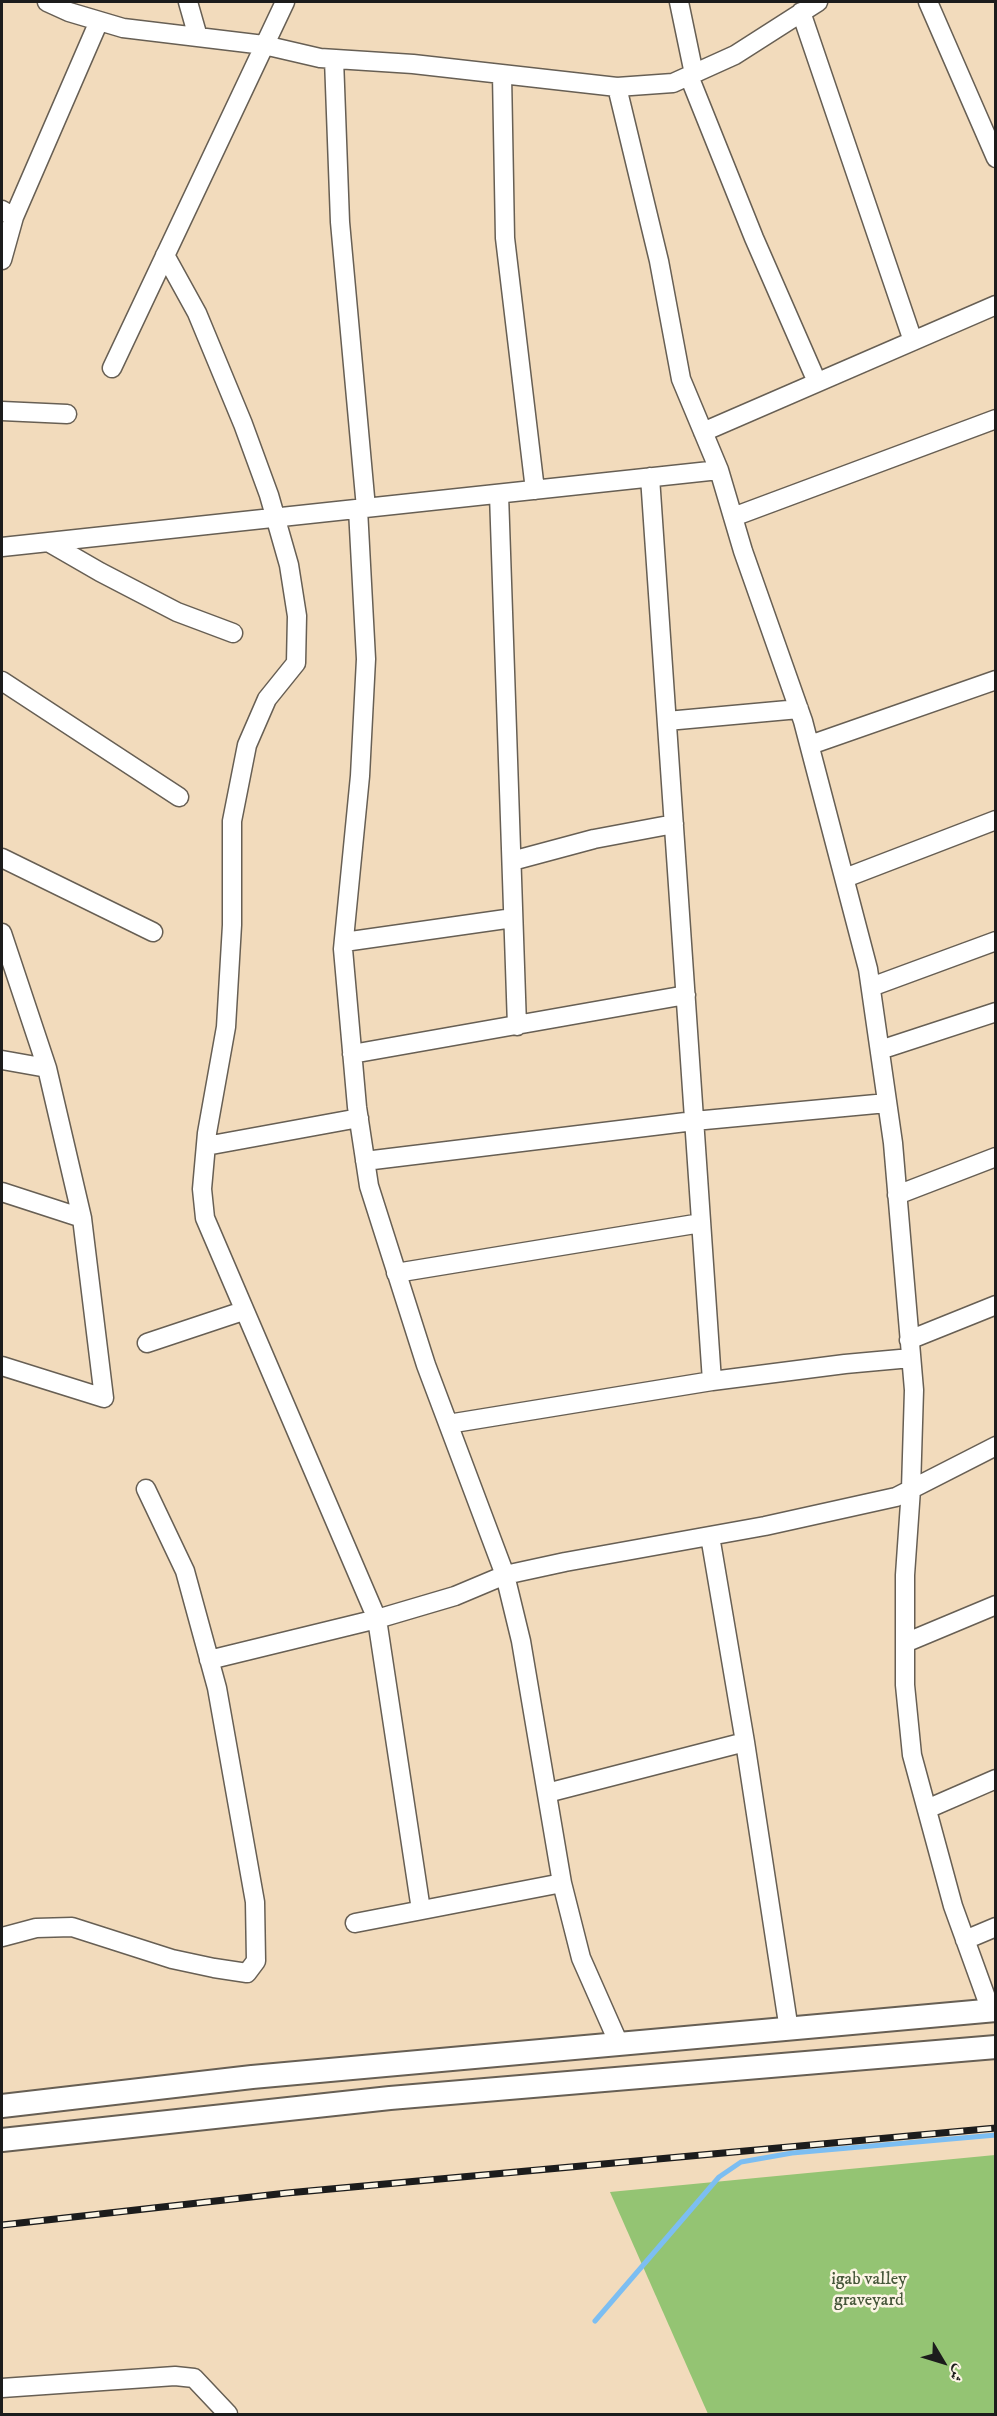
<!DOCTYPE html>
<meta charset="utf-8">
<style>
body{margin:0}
#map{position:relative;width:997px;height:2416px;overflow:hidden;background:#f2dbbc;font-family:"IM FELL DW Pica",Amiri,serif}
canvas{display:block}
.frame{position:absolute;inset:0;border:3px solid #1c1c1c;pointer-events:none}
.north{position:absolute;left:913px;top:2332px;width:60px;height:60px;-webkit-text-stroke:4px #fcf5e5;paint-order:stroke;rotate:128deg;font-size:16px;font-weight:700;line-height:24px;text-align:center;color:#1c1c1c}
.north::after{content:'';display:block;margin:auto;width:21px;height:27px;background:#1c1c1c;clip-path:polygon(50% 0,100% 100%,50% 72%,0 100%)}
</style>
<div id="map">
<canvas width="997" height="2416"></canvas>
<div class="frame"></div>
<div class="north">ش</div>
</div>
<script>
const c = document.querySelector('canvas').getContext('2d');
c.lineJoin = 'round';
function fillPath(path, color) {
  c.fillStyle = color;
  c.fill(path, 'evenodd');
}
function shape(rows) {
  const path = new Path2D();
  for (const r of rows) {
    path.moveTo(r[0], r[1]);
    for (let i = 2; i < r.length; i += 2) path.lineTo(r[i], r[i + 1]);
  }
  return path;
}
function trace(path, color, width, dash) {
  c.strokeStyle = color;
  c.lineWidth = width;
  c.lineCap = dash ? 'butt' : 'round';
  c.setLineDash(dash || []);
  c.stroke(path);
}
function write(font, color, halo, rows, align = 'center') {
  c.font = font + ' "IM FELL DW Pica",serif';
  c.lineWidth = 5;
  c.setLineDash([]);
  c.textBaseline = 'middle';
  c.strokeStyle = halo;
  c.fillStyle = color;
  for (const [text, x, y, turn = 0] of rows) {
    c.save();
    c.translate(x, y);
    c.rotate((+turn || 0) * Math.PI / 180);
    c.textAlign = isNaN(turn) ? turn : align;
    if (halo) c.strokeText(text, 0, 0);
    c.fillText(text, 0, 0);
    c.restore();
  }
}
fillPath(shape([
 [995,2155,995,2414,708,2414,610,2192]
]), '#94c473');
trace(shape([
 [595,2321,719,2177,741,2162,792,2153,996,2135]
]), '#7cbef2', 5);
const minor = shape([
 [47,2,69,12,123,28,264,45,320,58,413,64,617,87,673,83,735,55,818,2],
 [188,2,198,37],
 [679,2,694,74],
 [928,2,996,158],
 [801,12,913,341],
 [334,59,340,222,366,508],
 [502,74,505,238,535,490],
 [689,76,754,238,817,382],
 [617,87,659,261,681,379,719,470,743,551,803,721,868,969,893,1143,914,1390,911,1489,905,1575,905,1685,912,1755,953,1906,991,2011],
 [2,210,14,217,2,260],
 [14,217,99,21],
 [165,255,197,313,243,424,269,495,289,565,297,616,296,663,267,699,247,745,232,821,232,925,226,1027,207,1133,202,1189,205,1218,377,1619,421,1910],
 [112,368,285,2],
 [2,411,67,414],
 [703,432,996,305],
 [650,477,712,1381],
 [499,494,517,1026],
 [358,509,366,659,360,776,343,949,357,1107,369,1186,426,1365,505,1575,521,1641,562,1883,581,1958,619,2044],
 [733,517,996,419],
 [48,542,100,572,177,612,233,633],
 [2,547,719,470],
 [2,681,179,797],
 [667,721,799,709],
 [810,745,996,680],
 [2,858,153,932],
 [512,861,594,839,674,824],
 [845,878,996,820],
 [2,933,47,1068,82,1218,104,1398,2,1366],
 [344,942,513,918],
 [871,987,996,941],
 [880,1050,996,1012],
 [352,1054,686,995],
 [2,1060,47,1068],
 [206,1146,359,1118],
 [365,1161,694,1121,887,1103],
 [2,1192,82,1218],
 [897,1195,996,1157],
 [396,1273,701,1223],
 [909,1340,996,1305],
 [147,1343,243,1311],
 [448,1424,712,1381,845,1364,911,1358],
 [710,1536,745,1742,789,2030],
 [905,1643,996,1605],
 [209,1660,377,1619,455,1596,505,1575,565,1562,765,1526,896,1497,996,1446],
 [547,1793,745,1742],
 [927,1809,996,1779],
 [355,1923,562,1883],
 [2,1937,36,1928,72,1927,172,1959,214,1968,247,1973,256,1961,255,1902,217,1688,185,1571,146,1489],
 [965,1940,996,1927],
 [2,2388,175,2376,194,2378,228,2414]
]);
const major = shape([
 [2,2106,252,2077,996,2010],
 [2,2140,390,2098,996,2047]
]);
trace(minor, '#675f54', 21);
trace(major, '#675f54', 26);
trace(minor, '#fff', 18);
trace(major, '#fff', 22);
const rail = shape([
 [2,2225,287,2193,996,2128]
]);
trace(rail, '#1c1c1c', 7);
trace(rail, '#fcf5e5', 4.5, [14]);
write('18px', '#46573a', '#fcf5e5', [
 ["igab valley",869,2280],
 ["graveyard",869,2301]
]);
</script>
